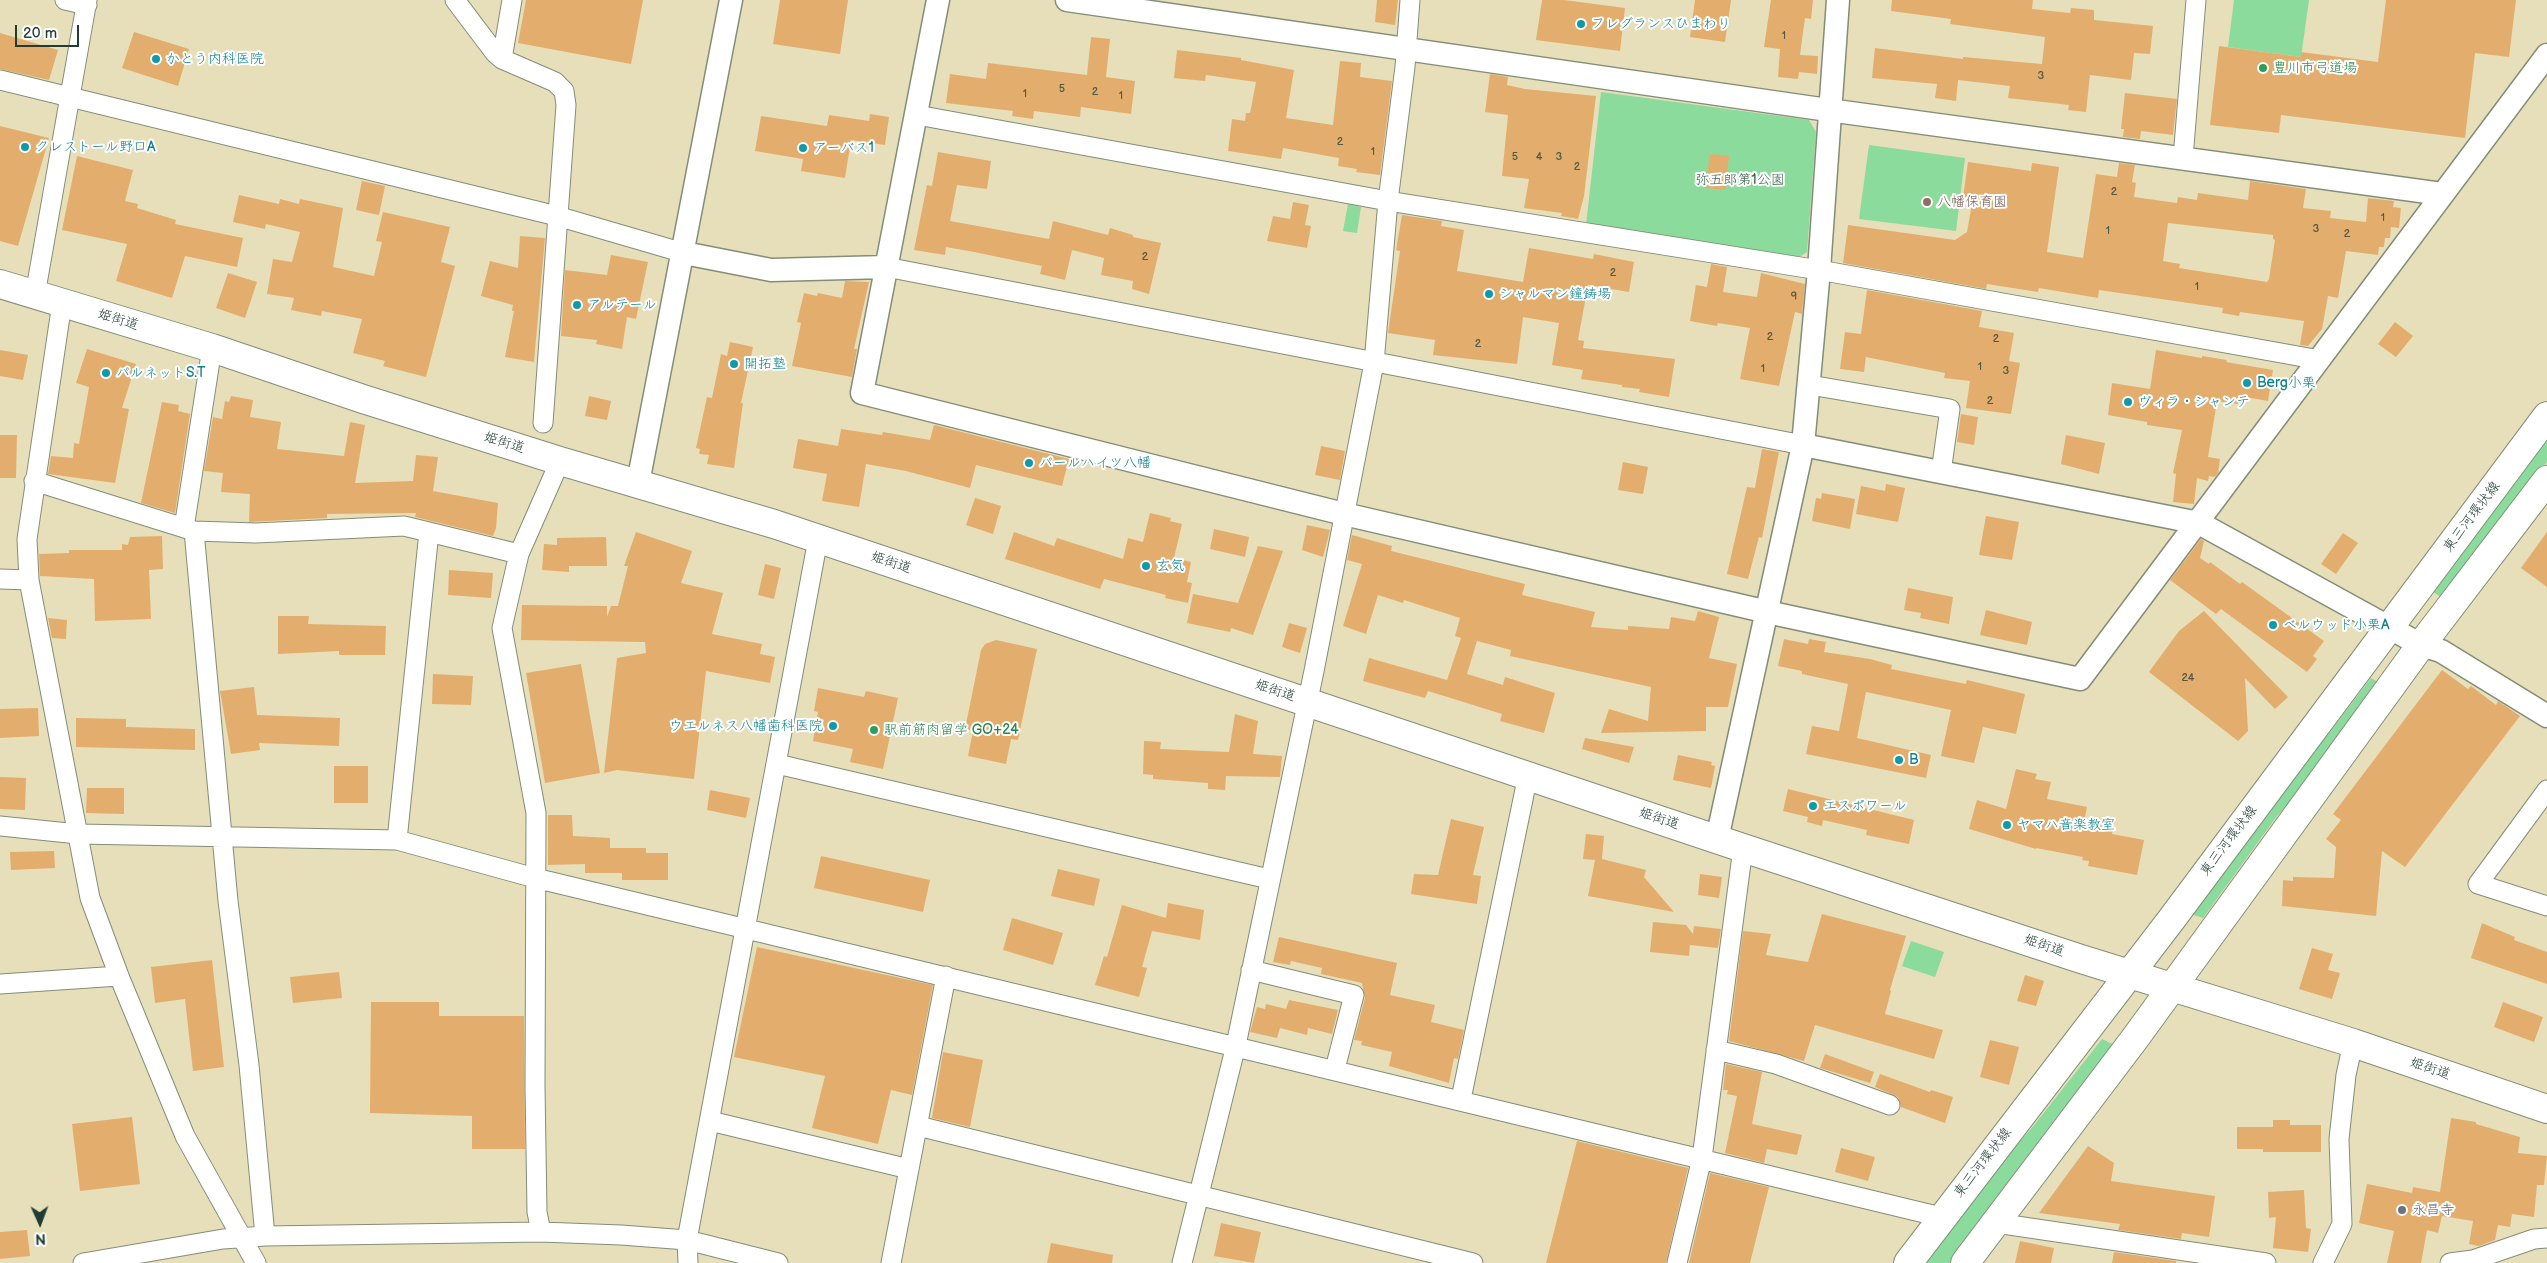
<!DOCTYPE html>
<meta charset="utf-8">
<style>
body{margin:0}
#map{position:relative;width:2547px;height:1263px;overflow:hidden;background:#e6dfba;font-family:"Balsamiq Sans",sans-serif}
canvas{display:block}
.north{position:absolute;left:15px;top:1198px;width:50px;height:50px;-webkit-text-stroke:4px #fff;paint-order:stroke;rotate:178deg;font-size:14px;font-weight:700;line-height:20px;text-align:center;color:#1f3d34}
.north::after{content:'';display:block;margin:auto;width:18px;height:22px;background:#1f3d34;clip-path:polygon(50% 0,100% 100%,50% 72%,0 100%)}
.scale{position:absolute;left:15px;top:25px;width:64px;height:22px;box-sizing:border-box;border:2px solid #1f3d34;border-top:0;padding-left:6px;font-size:15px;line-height:18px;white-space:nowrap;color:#1f3d34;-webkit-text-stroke:4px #fff;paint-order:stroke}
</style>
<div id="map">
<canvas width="2547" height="1263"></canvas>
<div class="north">N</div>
<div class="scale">20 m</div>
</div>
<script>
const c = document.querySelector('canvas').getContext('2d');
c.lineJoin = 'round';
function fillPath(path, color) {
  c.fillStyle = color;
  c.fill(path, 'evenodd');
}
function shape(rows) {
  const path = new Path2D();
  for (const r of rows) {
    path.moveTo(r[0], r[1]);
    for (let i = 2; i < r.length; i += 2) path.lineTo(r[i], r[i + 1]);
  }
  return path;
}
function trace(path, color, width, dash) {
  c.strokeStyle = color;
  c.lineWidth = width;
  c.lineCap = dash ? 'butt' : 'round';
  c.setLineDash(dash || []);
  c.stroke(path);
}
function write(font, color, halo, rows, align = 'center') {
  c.font = font + ' "Balsamiq Sans","Klee One",sans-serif';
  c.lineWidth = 4;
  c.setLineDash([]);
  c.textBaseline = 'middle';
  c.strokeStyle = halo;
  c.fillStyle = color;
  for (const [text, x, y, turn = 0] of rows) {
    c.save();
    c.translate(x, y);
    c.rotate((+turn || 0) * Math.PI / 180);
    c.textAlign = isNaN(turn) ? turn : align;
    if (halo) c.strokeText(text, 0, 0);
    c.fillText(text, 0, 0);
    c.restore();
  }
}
fillPath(shape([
 [2234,0,2309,0,2301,57,2228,47],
 [1601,92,1809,120,1816,132,1807,252,1796,259,1586,225],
 [1869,145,1965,158,1956,231,1859,219],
 [1348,204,1361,207,1357,233,1343,231],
 [2547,427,2547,462,2442,598,2429,589],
 [2371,678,2383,685,2346,741,2277,816,2203,918,2187,913,2274,795,2330,732],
 [1911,941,1944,952,1935,977,1902,966],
 [2102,1039,2117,1046,1953,1263,1920,1263,1948,1225,2035,1124]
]), '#8adb9c');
fillPath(shape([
 [526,0,643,0,631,64,518,43],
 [780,0,848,0,840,54,773,44],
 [1377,0,1398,0,1395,25,1375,22],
 [1542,0,1564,0,1625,8,1620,51,1536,40],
 [1695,0,1731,0,1725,42,1690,37],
 [1771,0,1813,0,1811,19,1805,18,1800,55,1818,56,1817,74,1799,72,1798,79,1778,77,1780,49,1764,47],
 [1892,0,2033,0,2032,9,2070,13,2071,8,2094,10,2094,20,2153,26,2150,54,2134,53,2131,80,2090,75,2086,112,2068,110,2069,105,2008,98,2010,86,1958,80,1956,101,1935,98,1937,84,1872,78,1875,48,1963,59,1963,57,2042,64,2045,37,1950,24,1951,19,1891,11],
 [2386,0,2516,0,2509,57,2475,53,2465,138,2281,115,2279,133,2210,125,2219,46,2301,57,2301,52,2378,62],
 [134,32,189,49,178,86,122,68],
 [0,33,58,50,49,80,0,69],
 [1091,37,1110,39,1106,77,1135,81,1131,114,1081,107,1080,117,1034,111,1033,119,1012,116,1013,111,946,103,950,74,986,79,988,63,1087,75],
 [1177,50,1241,58,1241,60,1294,70,1286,118,1333,125,1340,61,1361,63,1360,77,1392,81,1380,175,1356,172,1357,169,1338,166,1339,158,1283,148,1281,159,1228,151,1232,119,1245,121,1246,113,1250,113,1256,82,1206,75,1205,81,1174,78],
 [1490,74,1508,77,1507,85,1525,89,1596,96,1584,196,1578,219,1561,216,1562,213,1524,208,1529,179,1502,176,1508,115,1485,112],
 [2125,93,2177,99,2173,135,2141,131,2140,139,2123,137,2124,129,2121,129],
 [870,114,889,117,885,145,851,140,845,178,801,171,803,159,755,151,761,116,827,126,829,115,869,121],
 [0,126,49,138,18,246,0,241],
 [938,152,991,161,987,189,957,185,950,221,1049,239,1053,221,1108,235,1110,228,1133,235,1133,237,1161,243,1149,294,1132,289,1133,281,1101,275,1104,258,1072,250,1065,280,1040,274,1042,266,974,252,946,247,945,255,914,250,927,185,932,186],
 [1710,154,1729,156,1725,190,1705,188],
 [77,156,133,170,125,201,138,204,137,208,176,220,175,224,243,238,237,267,185,256,172,298,116,281,127,244,62,230],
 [1968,162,2031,171,2032,163,2059,167,2047,252,2083,258,2096,174,2117,177,2119,163,2135,165,2132,182,2136,183,2134,197,2177,203,2178,197,2197,200,2198,193,2248,200,2250,181,2306,189,2303,208,2331,211,2330,218,2366,222,2368,198,2394,201,2393,207,2401,208,2399,228,2391,227,2390,238,2385,238,2384,247,2379,247,2378,255,2346,251,2338,298,2328,296,2322,329,2308,346,2300,345,2304,321,2240,312,2239,316,2222,313,2223,308,2099,290,2098,298,2039,288,2038,292,1987,284,1986,289,1843,263,1848,225,1955,240,1967,232,1973,198,1963,197],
 [2168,223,2273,235,2273,239,2275,240,2269,279,2267,282,2179,268,2180,264,2163,261],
 [362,181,385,186,379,215,356,210],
 [239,195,279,204,280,199,299,204,300,199,343,208,333,267,374,276,382,242,376,241,383,212,450,227,441,262,455,266,426,377,383,366,385,361,353,353,362,319,322,311,321,316,291,310,294,298,267,294,273,259,292,262,300,232,266,224,265,229,233,222],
 [1293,202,1309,205,1305,225,1311,226,1307,248,1267,241,1273,216,1290,219],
 [1402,215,1442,221,1441,226,1464,230,1457,271,1523,282,1529,248,1593,259,1594,254,1634,262,1629,292,1588,285,1578,340,1584,341,1583,348,1675,359,1669,397,1639,392,1640,389,1622,387,1622,385,1581,379,1583,370,1552,365,1559,323,1523,317,1517,364,1433,355,1435,340,1388,333,1400,251,1396,250],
 [520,236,545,238,534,362,505,357,514,311,512,311,513,305,481,296,490,261,518,268],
 [611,255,648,262,636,319,627,317,622,349,596,344,597,340,561,336,565,270,607,275],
 [1711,264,1727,267,1723,292,1757,297,1761,273,1805,284,1802,314,1795,312,1779,386,1740,379,1750,328,1718,323,1717,326,1690,321,1696,285,1707,287],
 [228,273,257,282,245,318,216,308],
 [845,281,869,282,854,349,857,349,852,377,792,366,801,323,797,322,804,293,817,296,818,293,842,298],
 [1867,290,1982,311,1979,327,2014,333,2009,361,2020,363,2011,414,1966,408,1970,381,1944,378,1945,373,1866,357,1864,372,1840,369,1845,332,1861,334],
 [2395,322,2413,336,2396,357,2378,344],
 [730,342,753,347,741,403,743,403,734,468,707,464,709,455,699,454,700,449,696,448,707,397,712,398,721,354,727,356],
 [87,349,136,364,122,408,129,409,115,483,48,474,51,456,73,458,74,443,79,444,89,387,76,383],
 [0,350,28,355,23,380,0,376],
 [2156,350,2202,358,2202,356,2227,360,2226,362,2273,370,2268,401,2240,396,2238,404,2217,401,2208,457,2220,459,2218,473,2215,477,2209,476,2208,481,2197,478,2194,504,2173,502,2176,474,2173,473,2182,430,2147,425,2147,422,2108,415,2112,383,2150,389],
 [231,396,253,400,250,417,281,422,277,449,344,456,350,422,365,425,355,483,413,481,416,455,438,457,433,491,498,503,496,528,493,536,415,517,416,513,327,514,327,518,249,522,250,494,221,492,223,473,204,471,213,417,222,419,225,401,229,402],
 [589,396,611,401,607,420,585,416],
 [162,402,179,405,178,411,190,414,175,513,141,503],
 [1961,414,1978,417,1974,445,1957,442],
 [934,425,1069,459,1062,486,976,465,970,488,906,471,866,464,859,507,822,501,827,474,793,468,798,439,838,446,841,429,882,435,883,432,930,440],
 [0,435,17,435,16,478,0,478],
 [2066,435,2105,443,2099,474,2061,464],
 [1321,446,1345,451,1340,480,1315,475],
 [1762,449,1779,452,1762,538,1759,537,1748,579,1727,574,1747,487,1755,488],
 [1623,462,1648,467,1643,494,1618,490],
 [1886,484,1905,488,1898,522,1856,514,1861,486,1885,491],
 [1822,493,1855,499,1850,529,1812,521,1816,498,1821,499],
 [975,498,1001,506,993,534,966,525],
 [1150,513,1171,518,1170,521,1182,524,1174,558,1191,562,1187,582,1192,583,1188,603,1165,598,1166,595,1104,579,1100,589,1005,559,1014,532,1054,546,1057,538,1123,559,1128,538,1143,542],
 [1986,516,2019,522,2012,560,1979,555],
 [1307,525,1330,530,1323,557,1302,550],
 [1214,529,1249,537,1245,557,1210,549],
 [636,532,692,551,681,583,723,593,712,634,762,644,760,654,775,657,770,683,706,671,694,779,617,770,604,773,617,658,646,653,645,642,521,640,522,605,607,606,607,617,611,606,618,606,628,566,624,566],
 [2547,532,2547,587,2521,568],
 [2343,533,2358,543,2336,574,2321,564],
 [1352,535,1392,546,1391,551,1525,584,1522,595,1595,612,1591,627,1628,630,1628,626,1669,629,1671,617,1695,621,1698,611,1719,617,1709,658,1737,664,1728,707,1706,707,1706,731,1601,733,1609,709,1648,721,1651,687,1510,656,1511,650,1477,641,1467,674,1503,685,1505,677,1555,693,1544,733,1500,721,1502,714,1428,691,1425,698,1363,681,1369,658,1447,680,1461,638,1455,636,1460,618,1404,600,1403,603,1378,595,1366,634,1343,626,1362,564,1347,560],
 [162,536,163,569,149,570,151,619,95,621,94,579,40,576,39,554,69,553,69,550,122,550,122,544,128,545,130,537],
 [606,537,607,566,569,566,569,572,542,570,544,544,557,545,557,538],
 [2201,539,2204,541,2200,558,2209,564,2210,562,2240,584,2242,582,2324,641,2313,656,2317,659,2307,672,2221,609,2216,614,2170,580],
 [1258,546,1283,551,1253,635,1231,628,1230,632,1187,623,1193,594,1238,603],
 [765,564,781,568,774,599,758,595],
 [449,570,493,573,491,598,448,595],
 [1908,588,1953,597,1949,624,1920,618,1921,613,1904,610],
 [1986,610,2032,622,2027,645,1980,635],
 [2204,611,2288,697,2275,709,2245,678,2248,731,2238,741,2149,672,2179,631],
 [278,616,309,616,308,624,386,626,385,655,339,655,339,651,278,654],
 [48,618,67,620,66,639,52,638],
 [1289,623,1307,628,1300,653,1282,647],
 [1784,639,1808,644,1809,639,1826,642,1824,652,1870,659,1892,665,1891,669,1966,684,1967,680,2025,694,2016,734,1983,727,1974,763,1941,756,1951,710,1866,692,1857,738,1931,755,1926,778,1806,754,1812,726,1839,731,1848,684,1802,674,1802,671,1778,666],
 [996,640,1037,649,1018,740,1011,739,1006,764,968,756,973,731,965,729,981,650,985,644],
 [581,664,600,773,545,783,526,673],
 [2442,670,2468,689,2471,686,2496,705,2498,701,2520,716,2405,867,2382,851,2376,916,2282,906,2283,880,2293,881,2293,877,2334,878,2336,847,2326,839,2341,820,2333,814],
 [433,674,473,676,471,705,432,704],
 [254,687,257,715,340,718,339,746,259,743,260,750,231,754,220,691],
 [818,688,864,697,866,691,898,698,883,769,850,762,853,749,813,741,818,712,814,711],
 [38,708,39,736,0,738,0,709],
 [1235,714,1258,721,1253,754,1282,756,1280,777,1226,776,1225,790,1208,789,1208,783,1153,779,1153,775,1143,774,1144,741,1161,742,1160,749,1229,752],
 [76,718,126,719,126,727,195,729,195,750,76,747],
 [1585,738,1634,747,1629,763,1582,749],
 [1678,755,1712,762,1711,765,1715,766,1711,788,1673,780],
 [334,766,368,766,368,803,334,803],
 [2016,769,2037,774,2035,779,2051,782,2047,799,2087,807,2084,822,2113,828,2112,834,2144,840,2137,875,2088,866,2089,861,2082,860,2083,857,2036,848,2036,849,1969,829,1977,800,2006,809],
 [0,777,26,778,25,810,0,809],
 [87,788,124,788,124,814,86,813],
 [1788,789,1914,820,1909,844,1866,835,1867,830,1823,820,1822,826,1807,822,1808,817,1783,811],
 [710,790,750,798,746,818,707,810],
 [548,815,572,815,573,836,610,838,610,848,646,848,646,853,668,853,668,880,622,880,622,873,585,873,585,864,548,865],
 [1451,819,1484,827,1473,875,1481,876,1477,904,1411,894,1414,874,1438,875],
 [1586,834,1604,836,1602,859,1646,870,1644,877,1674,912,1588,896,1595,860,1583,859],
 [54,851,55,868,11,870,10,852],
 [821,856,930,880,923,912,814,888],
 [1058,869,1100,879,1094,906,1051,896],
 [1700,874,1722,877,1719,898,1698,895],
 [1168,903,1204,910,1200,940,1152,931,1142,967,1147,968,1139,997,1095,985,1104,956,1107,957,1122,905,1166,918],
 [1822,914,1906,936,1890,990,1891,991,1885,1014,1943,1030,1934,1059,1815,1025,1804,1061,1729,1041,1743,931,1771,934,1766,955,1808,962],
 [1012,918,1063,933,1053,965,1003,950],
 [1653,922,1686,925,1693,934,1694,926,1721,929,1718,948,1690,945,1689,956,1650,952],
 [2482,923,2515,937,2514,940,2547,952,2547,984,2471,958],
 [1279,937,1397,963,1390,995,1435,1005,1431,1022,1464,1030,1458,1059,1454,1058,1449,1083,1389,1066,1392,1052,1361,1045,1362,1041,1354,1040,1365,998,1362,983,1321,974,1322,968,1291,961,1290,965,1273,962],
 [757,947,933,985,912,1095,891,1090,878,1144,812,1128,825,1076,734,1057],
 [2312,948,2333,954,2328,970,2340,973,2332,999,2299,989],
 [212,960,224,1067,193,1071,185,999,155,1003,151,967],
 [339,972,342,998,293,1003,290,977],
 [2025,975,2044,981,2036,1006,2017,1001],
 [1289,1000,1338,1010,1332,1034,1308,1028,1307,1035,1280,1028,1277,1038,1250,1032,1257,1007,1265,1009,1266,1004,1286,1009],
 [371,1002,439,1002,439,1016,524,1016,525,1149,472,1149,472,1116,370,1113],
 [2503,1002,2543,1017,2534,1042,2494,1027],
 [1990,1040,2019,1047,2009,1085,1980,1077],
 [943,1052,983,1060,970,1127,932,1118],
 [1825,1054,1874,1072,1870,1083,1820,1068],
 [1726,1064,1762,1072,1752,1124,1802,1135,1797,1155,1767,1149,1764,1163,1725,1153,1737,1096,1727,1094,1728,1090,1723,1090],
 [1880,1074,1930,1092,1931,1090,1953,1097,1945,1123,1901,1107,1898,1097,1875,1087],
 [132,1117,140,1184,80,1191,72,1124],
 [2451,1118,2476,1122,2476,1124,2520,1137,2518,1153,2547,1156,2544,1185,2537,1185,2534,1217,2512,1214,2510,1227,2498,1225,2495,1240,2479,1246,2469,1244,2473,1221,2442,1216,2438,1233,2427,1230,2421,1263,2387,1263,2394,1231,2359,1223,2367,1184,2412,1193,2413,1187,2440,1192],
 [2273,1120,2290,1120,2290,1125,2321,1125,2321,1152,2263,1152,2263,1149,2237,1149,2237,1127,2273,1127],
 [1577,1141,1688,1168,1666,1263,1546,1263],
 [2088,1146,2114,1163,2111,1181,2215,1196,2209,1237,2182,1233,2181,1239,2118,1230,2120,1224,2039,1213],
 [1841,1148,1875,1157,1868,1181,1835,1172],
 [1710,1173,1769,1187,1750,1263,1689,1263],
 [2304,1190,2306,1228,2311,1229,2308,1252,2273,1248,2276,1217,2269,1218,2268,1192],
 [1221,1223,1261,1232,1254,1263,1214,1256],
 [27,1230,30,1256,0,1259,0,1232],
 [2020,1241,2054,1248,2051,1263,2015,1263],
 [1051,1243,1113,1255,1112,1263,1047,1263],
 [2114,1252,2176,1261,2176,1263,2112,1263]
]), '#e3ae6d');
const minor = shape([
 [65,0,87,5],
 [455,0,495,53,502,59,555,82,564,91,566,105,543,423],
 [502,59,512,0],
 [0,80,557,216,684,253],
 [917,115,1388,201,1819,270,2320,360],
 [2183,158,2196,0],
 [886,267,1803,445],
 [35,295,87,0],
 [62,303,27,539,29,580,90,898,119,976,185,1136,256,1263],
 [1810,385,1950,409,1941,472],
 [34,481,194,531,256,533,404,526,519,554],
 [184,528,212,348],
 [194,531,228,901,249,1065,265,1236],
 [0,579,29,580],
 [777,764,1269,879],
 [2547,790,2478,884,2547,906],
 [0,826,78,834,397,840,535,878,1941,1217],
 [397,840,429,532],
 [1251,970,1354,995,1335,1069],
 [0,984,119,976],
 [1716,1050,1776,1064,1890,1105],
 [1461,1099,1528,775],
 [710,1121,909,1169],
 [918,1126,1473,1263],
 [1996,1223,2266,1263],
 [541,1232,537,1212,535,1086,536,813,502,628,519,554,560,461],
 [83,1263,223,1239,265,1236,541,1232,621,1235,687,1240,778,1263],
 [688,1263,687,1240,818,539],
 [891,1263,946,976],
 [1182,1263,1236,1045,1314,671,1374,363,1388,201,1405,67,1410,0],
 [1677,1263,1702,1158,1743,848],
 [2323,1263,2342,1224,2339,1139,2346,1075,2353,1043],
 [2450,1263,2473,1260,2534,1239,2547,1238]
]);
const tertiary = shape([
 [938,0,862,393,1344,514,1781,615,2080,679,2547,55],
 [1067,0,1814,108,2442,194],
 [684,253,771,270,886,267],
 [1803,445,2199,523,2421,645,2441,651,2547,716],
 [638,483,731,0],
 [1717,839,1803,445,1819,270,1838,0]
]);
const primary = shape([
 [0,284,212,348,363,399,560,461,774,524,1743,848,2081,959,2353,1043,2547,1109],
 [1908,1263,2171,920,2547,416],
 [1965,1263,2136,1037,2421,645,2547,480]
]);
trace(minor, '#828e77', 21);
trace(tertiary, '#828e77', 25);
trace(primary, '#828e77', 30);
trace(minor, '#fff', 19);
trace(tertiary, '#fff', 22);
trace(primary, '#fff', 28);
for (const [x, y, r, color] of [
 [1581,24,5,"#0f9aa8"],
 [156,59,5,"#0f9aa8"],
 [2263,68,5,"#2e9e5b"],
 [25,147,5,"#0f9aa8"],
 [803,148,5,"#0f9aa8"],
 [1927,202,5,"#8d6e63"],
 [1489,294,5,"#0f9aa8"],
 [577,305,5,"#0f9aa8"],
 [734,364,5,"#0f9aa8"],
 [106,373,5,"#0f9aa8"],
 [2247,383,5,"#0f9aa8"],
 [2128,402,5,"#0f9aa8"],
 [1029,463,5,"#0f9aa8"],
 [1146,566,5,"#0f9aa8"],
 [2273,625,5,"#0f9aa8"],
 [833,726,5,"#0f9aa8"],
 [874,730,5,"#2e9e5b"],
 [1899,760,5,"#0f9aa8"],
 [1813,806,5,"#0f9aa8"],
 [2007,825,5,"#0f9aa8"],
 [2402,1210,5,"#6b7280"]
]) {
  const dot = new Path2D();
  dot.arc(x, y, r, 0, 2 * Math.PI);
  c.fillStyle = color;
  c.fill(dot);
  trace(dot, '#fff', 2);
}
write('11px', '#505942', null, [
 ["1",1784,36],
 ["3",2041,76],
 ["5",1062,89],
 ["2",1095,92],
 ["1",1025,94],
 ["1",1121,96],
 ["2",1340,142],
 ["1",1373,152],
 ["5",1515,157],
 ["4",1539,157],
 ["3",1559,157],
 ["2",1577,167],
 ["2",2114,192],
 ["1",2383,218],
 ["3",2316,229],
 ["1",2108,231],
 ["2",2347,234],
 ["2",1145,257],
 ["2",1613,273],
 ["1",2197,287],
 ["9",1794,297],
 ["2",1770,337],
 ["2",1996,339],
 ["2",1478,344],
 ["1",1980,367],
 ["1",1763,369],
 ["3",2006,371],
 ["2",1990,401],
 ["24",2188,678]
]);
write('14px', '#0d838f', '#fff', [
 ["フレグランスひまわり",1591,24],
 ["かとう内科医院",166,59],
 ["クレストール野口A",35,147],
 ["アーバス1",813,148],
 ["シャルマン鐘鋳場",1499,294],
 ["アルテール",587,305],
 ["開拓塾",744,364],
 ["パルネットS.T",116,373],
 ["Berg小栗",2257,383],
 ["ヴィラ・シャンテ",2138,402],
 ["パールハイツ八幡",1039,463],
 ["玄気",1156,566],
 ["ベルウッド小栗A",2283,625],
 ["ウエルネス八幡歯科医院",823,726,"right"],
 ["B",1909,760],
 ["エスポワール",1823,806],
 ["ヤマハ音楽教室",2017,825]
], 'left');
write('14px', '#27864d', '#fff', [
 ["豊川市弓道場",2273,68],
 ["駅前筋肉留学 GO+24",884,730]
], 'left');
write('14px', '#3a644e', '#fff', [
 ["弥五郎第1公園",1740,180]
]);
write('14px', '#785e54', '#fff', [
 ["八幡保育園",1937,202]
], 'left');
write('14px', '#1f3d34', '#fff', [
 ["姫街道",118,320,17],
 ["姫街道",504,443,17],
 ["東三河環状線",2472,517,-53],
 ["姫街道",891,563,18],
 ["姫街道",1275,691,18],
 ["姫街道",1659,819,18],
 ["東三河環状線",2229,841,-53],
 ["姫街道",2044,946,19],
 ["姫街道",2430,1069,19],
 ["東三河環状線",1983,1163,-52]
]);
write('14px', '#5b616d', '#fff', [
 ["永昌寺",2412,1210]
], 'left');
</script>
